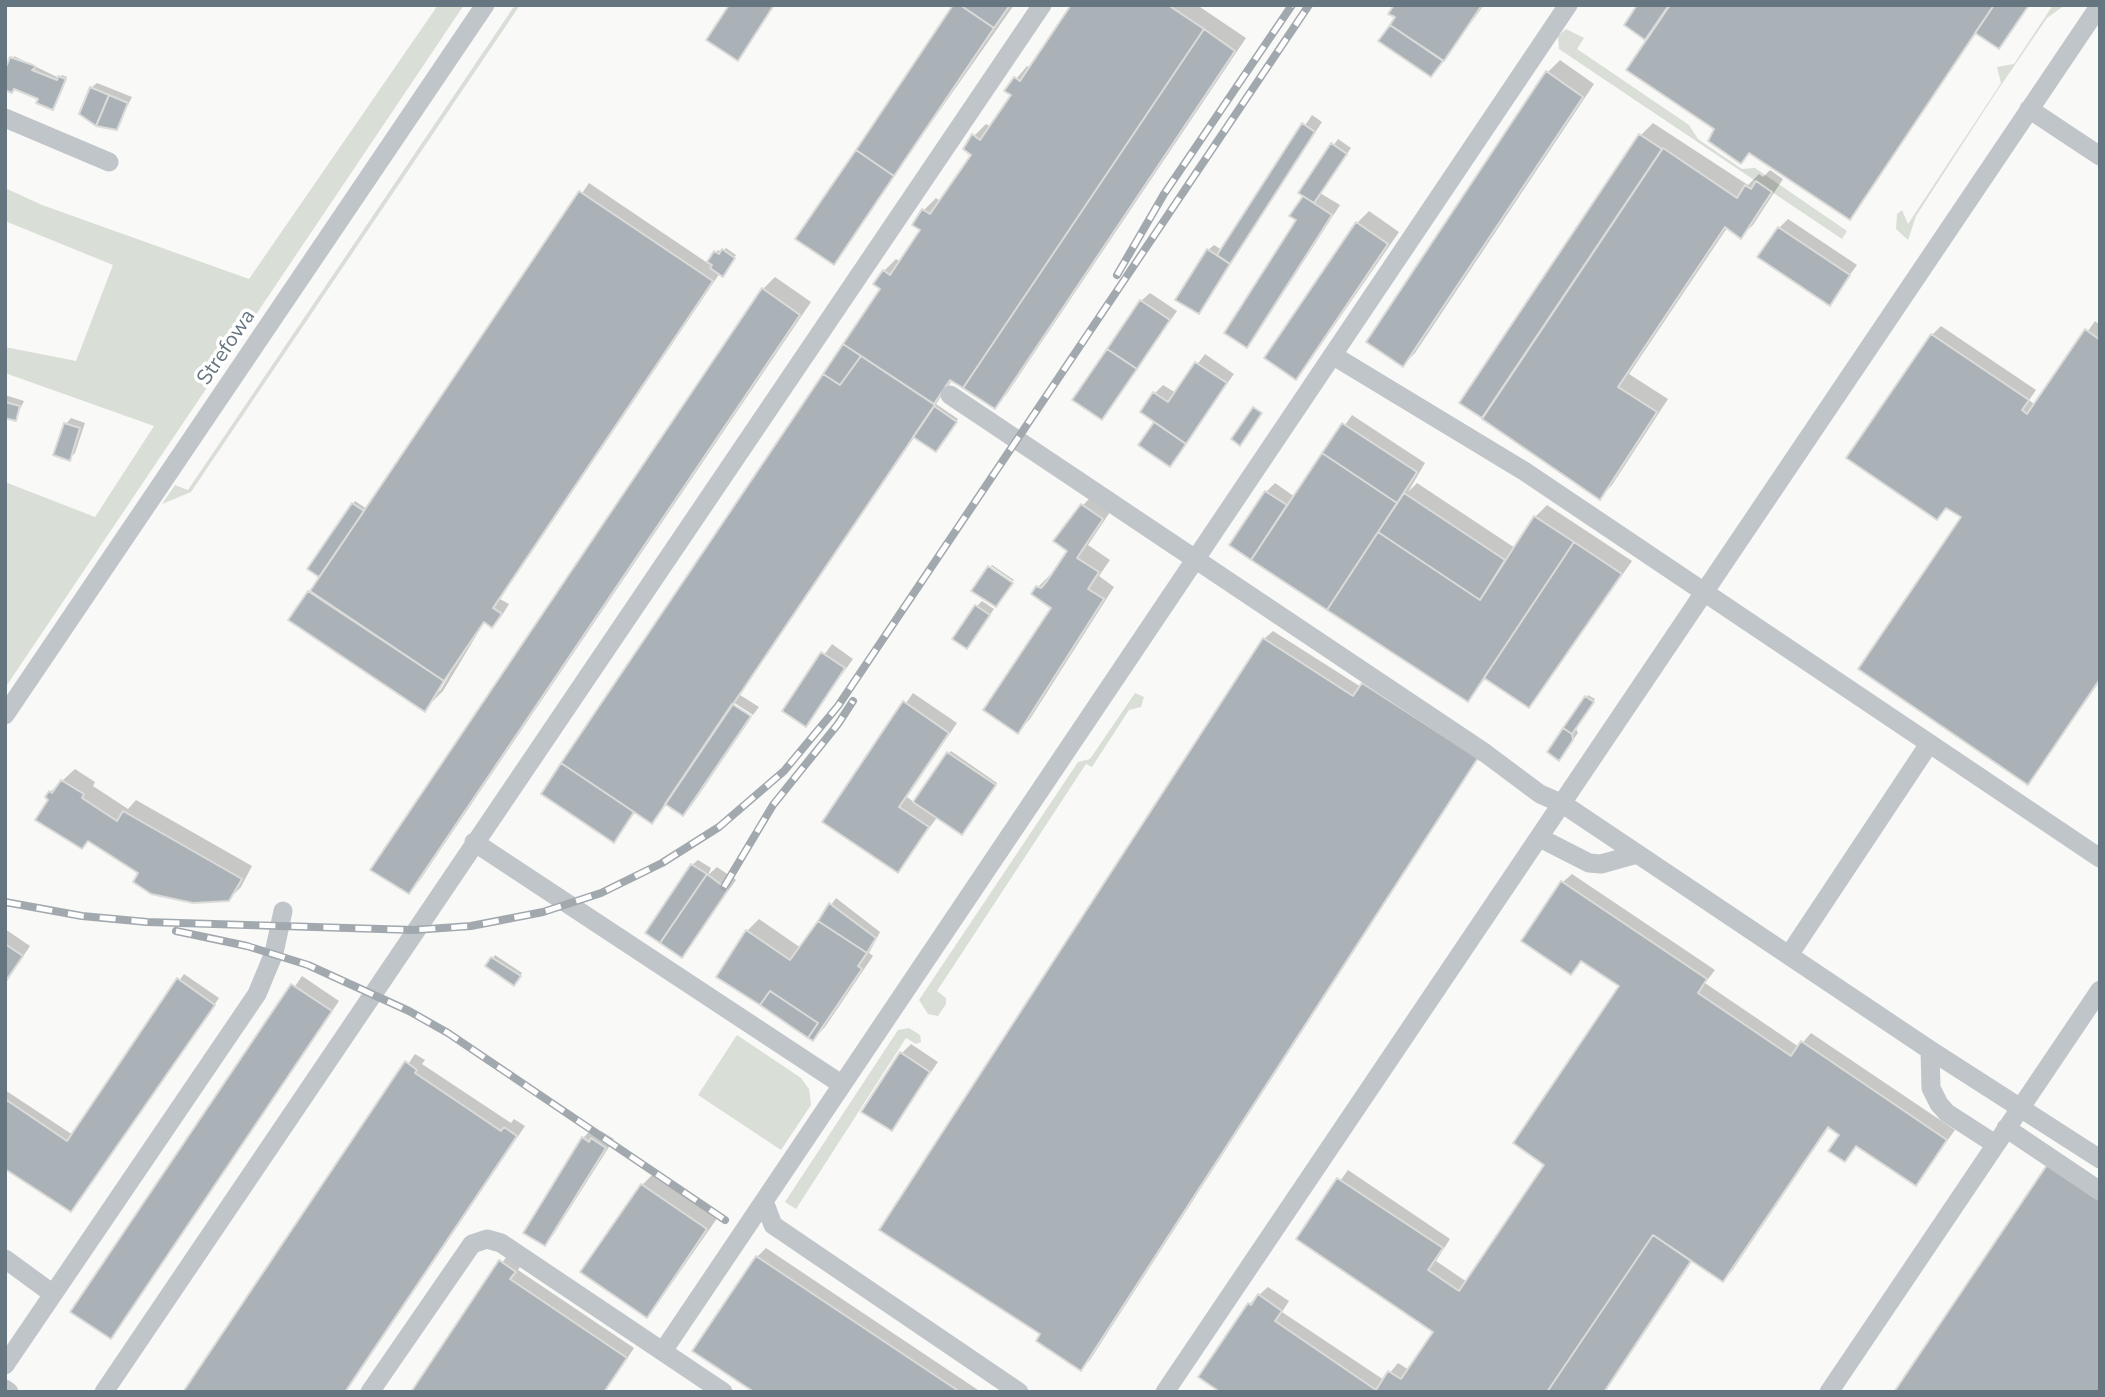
<!DOCTYPE html>
<style>
body{margin:0}
#map{position:relative;width:2105px;height:1397px;overflow:hidden;background:#f9f9f7;font-family:"Nunito Sans",sans-serif}
canvas{display:block}
.frame{position:absolute;inset:0;border:7px solid #667681;pointer-events:none}
</style>
<div id="map">
<canvas width="2105" height="1397"></canvas>
<div class="frame"></div>
</div>
<script>
const c = document.querySelector('canvas').getContext('2d');
c.lineJoin = 'round';
function fillPath(path, color) {
  c.fillStyle = color;
  c.fill(path, 'evenodd');
}
function shape(rows) {
  const path = new Path2D();
  for (const r of rows) {
    path.moveTo(r[0], r[1]);
    for (let i = 2; i < r.length; i += 2) path.lineTo(r[i], r[i + 1]);
  }
  return path;
}
function trace(path, color, width, dash) {
  c.strokeStyle = color;
  c.lineWidth = width;
  c.lineCap = dash ? 'butt' : 'round';
  c.setLineDash(dash || []);
  c.stroke(path);
}
function write(font, color, halo, rows, align = 'center') {
  c.font = font + ' "Nunito Sans",sans-serif';
  c.lineWidth = 7;
  c.setLineDash([]);
  c.textBaseline = 'middle';
  c.strokeStyle = halo;
  c.fillStyle = color;
  for (const [text, x, y, turn = 0] of rows) {
    c.save();
    c.translate(x, y);
    c.rotate((+turn || 0) * Math.PI / 180);
    c.textAlign = isNaN(turn) ? turn : align;
    if (halo) c.strokeText(text, 0, 0);
    c.fillText(text, 0, 0);
    c.restore();
  }
}
fillPath(shape([
 [438,5,464,5,5,688,5,482,95,517,154,426,5,373,5,347,76,361,113,265,5,221,5,188,42,205,249,279],
 [515,5,520,5,191,492,162,504,175,485,188,490],
 [2053,5,2065,5,2047,18,1993,97,1916,216,1908,240,1896,229,1897,214,1902,210,1908,224,2001,83,1997,67,2014,64],
 [1566,29,1584,38,1577,49,1689,125,1698,139,1742,169,1755,168,1847,231,1842,239,1559,49,1558,36],
 [1135,693,1144,697,1141,707,1129,710,1092,767,1086,764,937,991,946,998,946,1004,938,1016,928,1014,919,1000,1078,762,1090,759],
 [909,1028,920,1035,921,1042,916,1044,906,1038,796,1209,785,1202,898,1030],
 [737,1035,801,1078,809,1089,811,1105,781,1150,698,1095]
]), '#d9ded6');
fillPath(shape([
 [956,5,1014,5,833,262],
 [1073,5,1197,5,1246,38,1006,395,994,407,953,379,936,404,958,419,938,448,915,436,740,695,759,707,753,715,733,702,733,707,751,718,692,805,683,814,667,804,651,821,636,811,613,841,543,793,883,288,876,284,884,271,896,259,901,262,922,230,924,210,936,198,941,202,973,154,974,136,986,124,991,127,1013,95,1007,90,1027,66,1031,68],
 [1396,5,1484,5,1437,69,1391,26,1397,17],
 [1639,5,2029,5,1977,32,1849,218,1751,152,1741,162,1716,129,1655,31,1645,38],
 [14,56,59,78,62,75,67,77,55,106,14,87],
 [1560,60,1594,84,1415,353,1403,365,1548,72],
 [97,83,132,97,116,128,108,125,105,128,89,121,91,88],
 [1312,115,1322,122,1198,312,1208,250,1214,245,1222,250],
 [1653,123,1748,185,1759,174,1763,177,1770,170,1783,179,1753,225,1740,237,1727,228,1629,374,1668,399,1612,485,1600,497,1462,403,1641,135],
 [1338,139,1351,148,1320,193,1340,205,1255,337,1247,345,1298,220,1305,195,1300,193],
 [589,183,709,264,718,250,722,252,726,248,736,255,725,272,720,273,500,599,509,604,501,617,492,626,485,621,443,691,425,709,309,592,325,569,319,575,310,568,353,504,355,501,367,509],
 [447,672,450,674,440,691,436,691],
 [1369,211,1399,232,1307,365,1295,377,1357,223],
 [1788,219,1857,265,1829,303,1779,228],
 [775,277,811,302,420,880,408,892,763,289],
 [1150,293,1177,311,1102,418,1141,301],
 [2095,321,2100,325,2100,681,2028,783,1963,517,1948,507,1937,518,1932,335,1941,326,2036,390,2029,400,2035,405],
 [1205,354,1234,374,1170,465,1141,445,1157,422,1155,393,1163,385,1176,393],
 [5,395,24,401,15,419,5,416],
 [1352,415,1425,463,1408,492,1417,483,1515,548,1535,517,1547,505,1632,561,1540,693,1528,705,1486,678,1467,700,1252,559,1266,492,1275,483,1295,497],
 [71,418,85,423,75,453,69,459,66,424],
 [1095,493,1114,506,1088,545,1110,560,1099,576,1114,587,1030,719,1018,731,1054,607,1038,587,1050,575,1052,576,1070,550,1083,505],
 [992,565,1014,580,1013,581,991,566],
 [982,601,994,609,967,647,977,606],
 [1273,631,1361,687,1372,675,1485,748,1090,1360,1081,1368,1264,639],
 [832,644,853,659,806,725,784,711],
 [913,693,957,723,907,797,915,803,951,751,997,783,964,831,938,816,898,871,824,821],
 [1588,695,1595,699,1576,728,1578,733,1559,759],
 [75,769,95,782,93,786,128,809,136,800,252,866,241,887,228,900,140,873,89,840,82,847,51,799,50,792],
 [698,860,711,868,708,875,717,867,736,880,682,956,692,865],
 [1572,874,1715,970,1705,983,1799,1047,1811,1033,1955,1130,1916,1184,1858,1145,1845,1160,1841,1135,1829,1127,1732,1271,1723,1280,1693,1260,1605,1392,1223,1392,1249,1304,1268,1287,1289,1301,1282,1312,1384,1380,1398,1363,1409,1370,1435,1331,1298,1239,1348,1170,1450,1239,1436,1261,1467,1282,1547,1164,1621,986,1583,960,1571,973,1563,882],
 [836,898,880,932,869,953,873,956,825,1027,813,1039,747,931,759,919,801,948],
 [5,929,30,946,5,984],
 [495,955,522,973,516,982,487,966],
 [184,974,219,998,76,1205,71,1210,5,1167,5,1090,73,1135],
 [302,976,339,1001,110,1337,73,1311],
 [911,1044,938,1062,891,1129,902,1053],
 [415,1054,425,1060,422,1064,511,1123,514,1119,525,1126,346,1392,185,1392],
 [592,1129,598,1134,601,1131,614,1139,553,1235,544,1243,583,1138],
 [654,1173,718,1217,658,1303,646,1315,642,1185],
 [766,1248,981,1392,757,1392,757,1257],
 [509,1253,523,1262,518,1270,634,1348,605,1392,413,1392]
]), '#0003');
const building = shape([
 [729,5,774,5,738,61,706,40,729,5],
 [953,5,960,5,994,28,894,176,856,150,953,5],
 [960,5,1010,5,994,28,960,5],
 [1071,5,1168,5,1204,29,963,388,950,380,934,404,843,344,880,289,873,284,883,270,890,275,920,230,912,225,922,209,930,214,971,155,963,149,972,134,980,140,1011,95,1004,91,1014,77,1020,81,1071,5],
 [1394,5,1482,5,1444,61,1390,25,1395,17,1388,14,1394,5],
 [1637,5,1669,5,1645,40,1624,25,1637,5],
 [1670,5,1994,5,1850,220,1749,153,1741,164,1708,141,1714,129,1626,70,1670,5],
 [1994,5,2029,5,1999,49,1975,33,1994,5],
 [1390,25,1443,61,1431,77,1378,41,1390,25],
 [1204,29,1235,51,995,409,963,388,1204,29],
 [10,57,33,65,36,67,32,70,57,80,58,76,66,79,53,110,36,103,38,99,14,89,12,93,5,90,5,69,10,57],
 [1546,71,1583,97,1403,367,1366,342,1546,71],
 [90,87,109,95,96,126,79,114,90,87],
 [109,95,128,103,117,130,96,126,109,95],
 [1302,123,1315,132,1230,264,1217,255,1302,123],
 [1639,134,1662,149,1482,418,1459,403,1639,134],
 [1331,143,1347,154,1314,203,1298,193,1331,143],
 [1663,148,1737,198,1745,185,1751,189,1756,181,1772,192,1741,239,1725,227,1618,387,1657,412,1600,500,1482,419,1663,148],
 [856,150,894,176,834,265,795,239,856,150],
 [579,191,713,281,493,608,502,614,492,628,484,622,444,681,310,591,579,191],
 [1303,196,1332,215,1247,348,1224,333,1296,220,1289,216,1303,196],
 [1356,222,1388,244,1296,380,1264,358,1356,222],
 [1778,227,1850,275,1830,306,1757,257,1778,227],
 [722,249,735,258,723,277,710,268,712,265,707,262,714,251,719,254,722,249],
 [1207,249,1230,264,1199,314,1175,300,1207,249],
 [762,288,800,315,409,894,370,870,762,288],
 [1140,300,1170,320,1137,369,1107,349,1140,300],
 [2085,329,2100,340,2100,679,2028,785,1858,669,1961,517,1946,508,1937,520,1846,458,1931,334,2029,400,2022,410,2027,414,2085,329],
 [843,344,861,356,840,385,823,374,843,344],
 [1107,349,1137,369,1102,420,1072,400,1107,349],
 [861,356,935,405,652,824,561,763,823,374,840,385,861,356],
 [1195,362,1227,383,1186,444,1140,412,1153,392,1168,402,1195,362],
 [5,402,20,406,16,421,5,418,5,402],
 [934,406,957,422,936,452,913,437,934,406],
 [1253,407,1262,413,1240,446,1231,439,1253,407],
 [1154,422,1186,444,1170,467,1138,445,1154,422],
 [64,423,80,428,70,461,53,455,64,423],
 [1342,423,1417,472,1397,503,1322,453,1342,423],
 [1322,453,1397,503,1327,610,1251,560,1322,453],
 [1265,491,1287,505,1251,560,1229,545,1265,491],
 [1404,493,1505,560,1480,600,1378,532,1404,493],
 [352,503,364,511,319,577,307,569,352,503],
 [1081,504,1103,519,1077,558,1099,572,1088,589,1104,599,1018,734,983,710,1051,608,1031,594,1036,586,1041,588,1047,581,1067,551,1053,541,1081,504],
 [1534,516,1574,542,1468,702,1327,610,1378,532,1480,600,1534,516],
 [1574,542,1622,574,1529,708,1484,678,1574,542],
 [988,566,1013,583,996,607,971,591,988,566],
 [308,591,444,681,425,712,288,620,308,591],
 [975,605,990,615,967,649,952,639,975,605],
 [1263,638,1353,696,1362,683,1478,758,1081,1371,1036,1341,1040,1334,879,1230,1263,638],
 [821,652,845,668,806,727,782,711,821,652],
 [1585,696,1594,702,1572,734,1563,728,1585,696],
 [903,701,949,733,899,807,929,827,898,873,822,822,903,701],
 [732,704,751,716,683,816,665,804,732,704],
 [1563,728,1572,734,1573,740,1559,761,1547,752,1563,728],
 [947,752,996,785,962,835,913,802,947,752],
 [561,763,634,812,614,843,541,794,561,763],
 [61,780,84,794,82,798,117,821,123,811,242,879,229,901,193,903,151,894,133,882,138,873,88,841,82,849,35,820,48,800,45,797,49,791,52,793,61,780],
 [691,864,707,874,660,943,645,933,691,864],
 [707,874,728,890,682,958,660,943,707,874],
 [1561,881,1707,979,1698,993,1791,1056,1801,1041,1947,1140,1916,1186,1856,1146,1845,1162,1828,1151,1839,1135,1828,1127,1723,1282,1653,1235,1547,1392,1220,1392,1198,1377,1248,1303,1251,1305,1258,1294,1282,1311,1275,1321,1376,1390,1388,1371,1401,1379,1433,1332,1296,1239,1337,1178,1443,1248,1428,1270,1459,1291,1544,1165,1513,1143,1619,986,1581,961,1571,975,1521,941,1561,881],
 [829,903,876,938,867,953,818,921,829,903],
 [818,921,867,953,858,966,862,969,813,1041,808,1038,818,1023,770,991,760,1005,716,977,746,930,790,960,818,921],
 [5,944,23,956,5,982,5,944],
 [491,957,521,976,514,986,485,966,491,957],
 [177,978,215,1005,71,1212,5,1169,5,1099,67,1141,177,978],
 [291,984,332,1011,111,1339,70,1312,291,984],
 [770,991,818,1023,808,1038,760,1005,770,991],
 [900,1052,930,1072,892,1131,861,1112,900,1052],
 [405,1061,417,1070,415,1073,501,1131,504,1127,517,1136,345,1392,183,1392,405,1061],
 [582,1137,589,1142,591,1138,606,1148,545,1246,523,1233,582,1137],
 [2047,1165,2100,1200,2100,1392,1894,1392,2047,1165],
 [641,1184,707,1229,647,1318,580,1272,641,1184],
 [1653,1235,1691,1261,1604,1392,1547,1392,1653,1235],
 [756,1256,960,1392,754,1392,692,1351,756,1256],
 [499,1260,516,1272,510,1279,627,1358,604,1392,411,1392,499,1260]
]);
fillPath(building, '#aab2b8');
trace(building, '#dbdbd9', 2);
trace(shape([
 [2029,109,2100,156],
 [5,118,109,162],
 [1334,356,1524,471,2100,858],
 [950,395,1485,753,1540,794,1563,804,1930,1050,2100,1159],
 [5,715,485,5],
 [1540,838,1589,863,1601,864,1637,854],
 [474,842,841,1084],
 [1789,955,1929,744],
 [1930,1050,1931,1088,1939,1104,1947,1113,1995,1144],
 [2006,1128,2100,1191],
 [5,1259,53,1294],
 [663,1351,764,1201],
 [5,1365,257,994,274,953,283,911],
 [5,1389,9,1392],
 [104,1392,1042,5],
 [370,1392,472,1244,487,1239,501,1243,723,1392],
 [1019,1392,773,1225,764,1201,1568,5],
 [1165,1392,2100,5],
 [1829,1392,2100,990]
]), '#c0c5c9', 19);
const rail = shape([
 [1117,275,1164,194,1292,5],
 [724,887,773,805,838,724,853,701],
 [5,902,82,916,147,922,414,930,471,926,543,912,601,893,662,863,719,827,784,771,838,706,1309,5],
 [176,931,247,946,308,965,409,1011,448,1033,725,1220]
]);
trace(rail, '#a2a9ae', 8);
trace(rail, '#fff', 5, [16]);
write('21px', '#667681', '#fff', [
 ["Strefowa",227,348,-56]
]);
</script>
